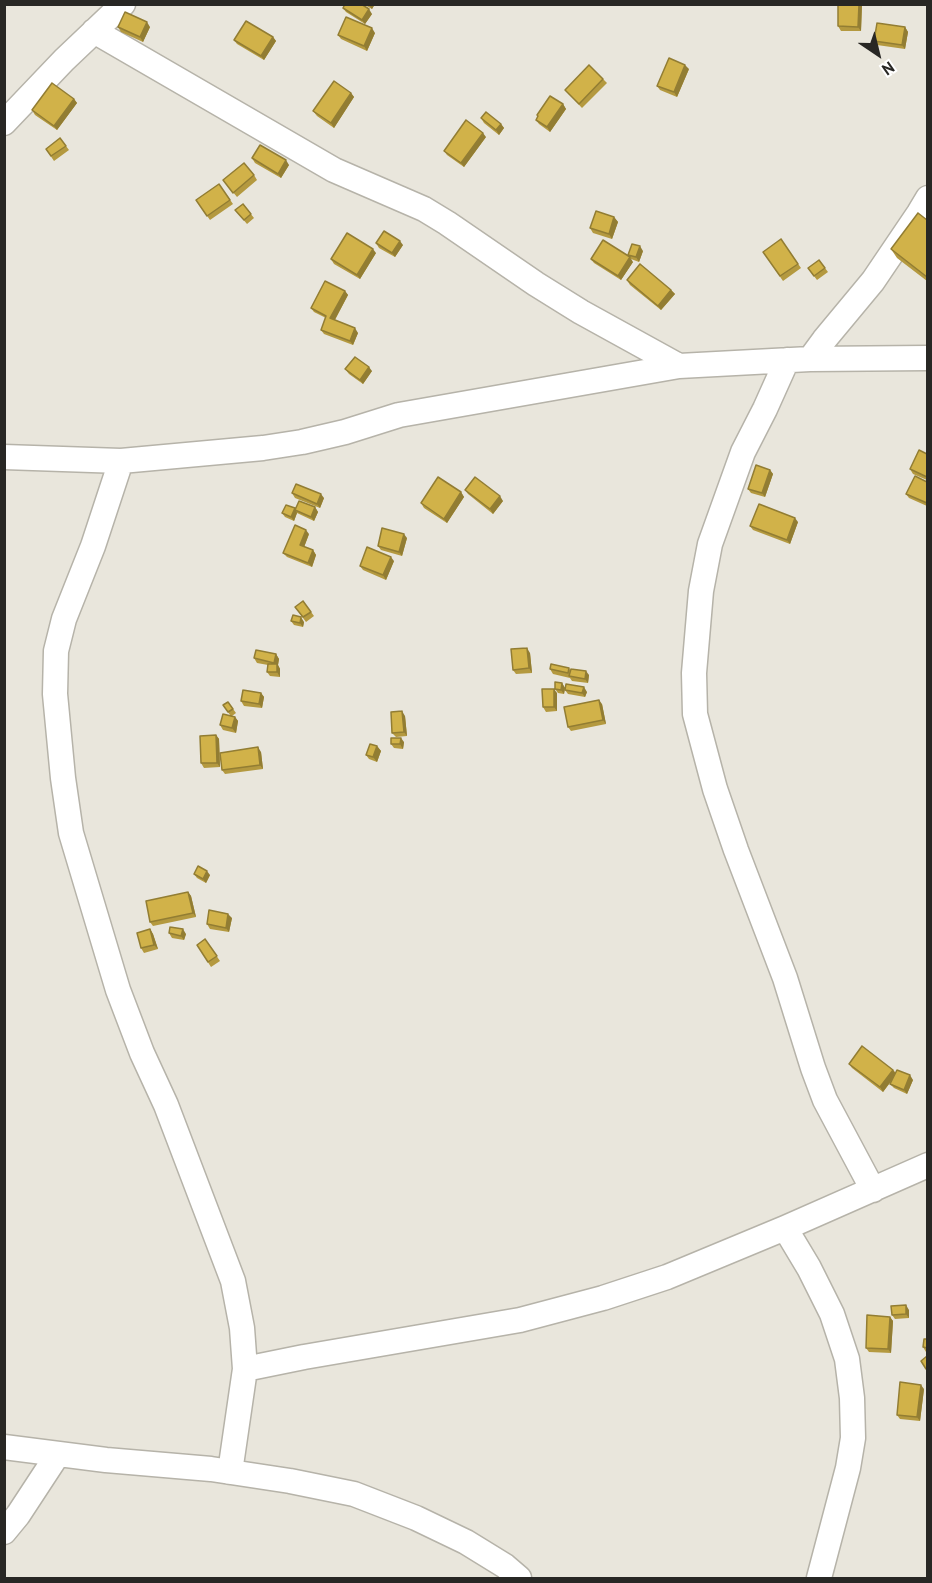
<!DOCTYPE html>
<style>
body{margin:0}
#map{position:relative;width:932px;height:1583px;overflow:hidden;background:#e9e6dc;font-family:"PT Sans",sans-serif}
canvas{display:block}
.frame{position:absolute;inset:0;border:6px solid #282724;pointer-events:none}
.north{position:absolute;left:848px;top:24px;width:60px;height:60px;-webkit-text-stroke:4px #fff;paint-order:stroke;rotate:145deg;font-size:16px;font-weight:700;line-height:24px;text-align:center;color:#282724}
.north::after{content:'';display:block;margin:auto;width:21px;height:27px;background:#282724;clip-path:polygon(50% 0,100% 100%,50% 72%,0 100%)}
</style>
<div id="map">
<canvas width="932" height="1583"></canvas>
<div class="frame"></div>
<div class="north">N</div>
</div>
<script>
const c = document.querySelector('canvas').getContext('2d');
c.lineJoin = 'round';
function shape(rows) {
  const path = new Path2D();
  for (const r of rows) {
    path.moveTo(r[0], r[1]);
    for (let i = 2; i < r.length; i += 2) path.lineTo(r[i], r[i + 1]);
  }
  return path;
}
function trace(path, color, width, dash) {
  c.strokeStyle = color;
  c.lineWidth = width;
  c.lineCap = dash ? 'butt' : 'round';
  c.setLineDash(dash || []);
  c.stroke(path);
}
function fillPath(path, color) {
  c.fillStyle = color;
  c.fill(path, 'evenodd');
}
const street = shape([
 [94,31,334,170,424,209,447,223,536,284,581,312,679,366],
 [4,123,64,60,123,4],
 [810,359,824,340,873,281,919,213,928,198],
 [787,360,765,409,743,452,710,544,701,591,694,673,695,714,715,789,736,850,785,978,813,1068,825,1100,873,1190],
 [4,457,121,461,263,448,302,442,345,432,399,415,679,366,810,359,928,358],
 [121,461,93,546,64,619,56,651,55,694,63,778,71,833,118,990,142,1053,166,1105,233,1281,242,1328,245,1369,230,1472],
 [785,1228,809,1268,832,1314,847,1359,852,1398,853,1438,848,1468,819,1578],
 [245,1369,304,1357,520,1320,603,1298,667,1277,785,1228,928,1165],
 [4,1447,106,1460,211,1469,290,1481,354,1494,416,1518,466,1542,505,1566,519,1578],
 [4,1532,18,1515,58,1454]
]);
trace(street, '#b6b3a9', 27);
trace(street, '#fff', 24);
fillPath(shape([
 [363,4,375,4,372,9],
 [838,4,862,4,861,31,841,31,838,26],
 [343,8,372,14,365,24,346,12],
 [118,27,150,27,143,42,121,32],
 [905,27,908,32,905,49,877,45,874,41],
 [375,33,367,51,341,39,338,35],
 [273,37,276,41,264,60,237,44,234,40],
 [689,69,677,97,660,90,657,86],
 [603,79,607,83,582,108,565,90],
 [351,93,354,97,334,128,317,116,313,111],
 [74,99,77,103,57,130,35,115,32,110],
 [563,104,566,109,550,132,539,124,536,120],
 [481,118,501,124,504,128,499,135,484,123],
 [486,137,464,167,447,155,444,151],
 [60,138,69,150,54,161,46,149],
 [252,158,289,165,281,178,255,163],
 [254,175,257,180,237,197,223,180],
 [219,184,233,204,210,220,196,200],
 [243,204,254,218,247,224,235,210],
 [614,217,618,222,612,239,593,233,590,228],
 [927,220,927,281,897,258,891,249],
 [781,239,801,268,783,281,763,252],
 [376,243,403,245,395,257,379,248],
 [643,251,639,262,631,259,628,255],
 [376,253,360,279,334,264,331,259],
 [591,259,633,262,621,280,594,263],
 [819,260,828,272,817,280,808,268],
 [627,280,671,290,675,294,661,310,630,285],
 [345,291,348,295,335,320,358,333,353,345,324,334,321,330,326,318,314,312,311,308],
 [345,369,372,371,363,384,349,374],
 [927,454,927,480,913,474,910,469],
 [770,470,773,474,765,497,751,493,748,489],
 [927,482,927,506,909,498,906,494],
 [465,490,503,501,493,514,468,494],
 [461,492,464,497,447,523,424,508,421,503],
 [292,493,324,498,320,508,295,498],
 [315,507,318,512,314,521,297,513,294,521,285,517,282,513,295,508,295,509],
 [798,522,790,544,753,530,750,526],
 [309,534,304,547,313,550,316,555,312,567,287,557,283,553],
 [407,538,402,556,381,550,378,546],
 [394,561,386,580,363,570,360,566],
 [303,601,314,616,306,622,295,607],
 [291,621,304,622,303,627,294,625],
 [530,653,532,673,516,674,513,670],
 [276,654,279,659,278,665,280,669,280,677,270,676,267,672,268,665,257,663,254,658],
 [569,668,570,670,589,675,588,683,572,681,570,678,553,674,550,669],
 [562,683,565,688,564,694,558,693,555,689],
 [565,690,587,692,585,697,568,694],
 [261,693,264,697,262,708,244,706,241,701],
 [557,693,557,711,546,712,543,707],
 [228,702,236,713,232,716,235,717,238,721,236,733,223,730,220,725,230,715,223,705],
 [602,704,606,724,571,731,568,727],
 [405,716,407,736,396,737,392,733],
 [216,735,219,739,220,767,204,768,201,763],
 [404,742,403,749,394,748,391,744],
 [377,746,381,751,377,762,369,759,366,755],
 [261,752,263,769,225,774,222,770],
 [194,874,210,875,206,883,197,878],
 [188,892,191,896,196,917,153,926,150,922],
 [232,918,229,932,210,929,207,924],
 [150,929,153,934,158,949,144,953,141,948],
 [169,933,186,934,184,940,172,938],
 [205,939,220,961,211,967,197,945],
 [849,1064,893,1070,896,1073,913,1080,907,1094,894,1088,890,1084,893,1079,883,1092,852,1068],
 [909,1310,909,1318,895,1319,892,1315],
 [890,1317,893,1321,891,1353,869,1352,866,1348],
 [927,1339,927,1352,926,1352,923,1347],
 [924,1389,920,1421,900,1419,897,1415]
]), '#b4993f');
fillPath(shape([
 [369,4,375,4,372,9,369,5],
 [859,4,862,4,861,31,858,27],
 [369,9,372,14,365,24,362,20],
 [147,22,150,27,143,42,140,37],
 [905,27,908,32,905,49,902,45],
 [372,28,375,33,367,51,364,46],
 [273,37,276,41,264,60,261,56],
 [685,65,689,69,677,97,674,92],
 [351,93,354,97,334,128,331,123],
 [74,99,77,103,57,130,54,126],
 [563,104,566,109,550,132,547,127],
 [501,124,504,128,499,135,496,130],
 [483,133,486,137,464,167,461,163],
 [286,160,289,165,281,178,278,174],
 [614,217,618,222,612,239,609,234],
 [400,241,403,245,395,257,392,253],
 [640,246,643,251,639,262,636,257],
 [373,249,376,253,360,279,357,275],
 [630,257,633,262,621,280,618,276],
 [671,290,675,294,661,310,658,306],
 [345,291,348,295,333,323,330,318],
 [355,328,358,333,353,345,350,341],
 [369,367,372,371,363,384,360,380],
 [770,470,773,474,765,497,762,493],
 [461,492,464,497,447,523,444,519],
 [321,494,324,498,320,508,317,504],
 [500,496,503,501,493,514,490,509],
 [315,507,318,512,314,521,311,517],
 [295,508,297,513,294,521,291,517],
 [795,518,798,522,790,544,787,540],
 [306,530,309,534,303,550,300,545],
 [404,534,407,538,402,556,399,552],
 [313,550,316,555,312,567,308,563],
 [391,557,394,561,386,580,383,575],
 [301,617,304,622,303,627,300,623],
 [527,648,530,653,532,673,529,668],
 [276,654,279,659,278,665,280,669,280,677,277,672,277,667,274,663],
 [586,671,589,675,588,683,585,679],
 [562,683,565,688,564,694,561,690],
 [584,687,587,692,585,697,582,693],
 [554,689,557,693,557,711,554,707],
 [261,693,264,697,262,708,259,704],
 [599,700,602,704,606,724,603,720],
 [402,711,405,716,407,736,404,732],
 [235,717,238,721,236,733,232,728],
 [216,735,219,739,220,767,217,763],
 [401,738,404,742,403,749,400,744],
 [377,746,381,751,377,762,373,757],
 [258,747,261,752,263,769,260,765],
 [207,871,210,875,206,883,203,879],
 [188,892,191,896,196,917,193,913],
 [228,914,232,918,229,932,226,928],
 [150,929,153,934,158,949,154,945],
 [183,929,186,934,184,940,181,936],
 [893,1070,896,1074,883,1092,880,1087],
 [910,1075,913,1080,907,1094,904,1090],
 [906,1305,909,1310,909,1318,906,1314],
 [890,1317,893,1321,891,1353,888,1349],
 [921,1385,924,1389,920,1421,917,1417]
]), '#927d33');
const building = shape([
 [345,4,361,4,369,9,362,20,343,8,345,4],
 [838,4,859,4,858,27,838,26,838,4],
 [125,12,147,22,140,37,118,27,125,12],
 [346,17,372,28,364,46,338,35,346,17],
 [246,21,273,37,261,56,234,40,246,21],
 [877,23,905,27,902,45,874,41,877,23],
 [669,58,685,65,674,92,657,86,669,58],
 [589,65,603,79,579,104,565,90,589,65],
 [334,81,351,93,331,123,313,111,334,81],
 [52,83,74,99,54,126,32,110,52,83],
 [550,96,563,104,547,127,536,120,538,116,537,115,550,96],
 [486,112,501,124,496,130,481,118,486,112],
 [466,120,483,133,461,163,444,151,466,120],
 [60,138,66,146,51,156,46,149,60,138],
 [260,145,286,160,278,174,252,158,260,145],
 [244,163,254,175,233,193,223,180,244,163],
 [219,184,230,200,207,216,196,200,219,184],
 [243,204,251,214,244,220,235,210,243,204],
 [596,211,614,217,609,234,590,228,596,211],
 [918,213,927,220,927,277,891,249,918,213],
 [384,231,400,241,392,253,376,243,384,231],
 [347,233,373,249,357,275,331,259,347,233],
 [781,239,798,264,780,276,763,252,781,239],
 [603,240,630,257,618,276,591,259,603,240],
 [632,244,640,246,636,257,628,255,632,244],
 [819,260,825,268,814,276,808,268,819,260],
 [640,264,671,290,658,306,627,280,640,264],
 [325,281,345,291,330,318,355,328,350,341,321,330,326,316,311,308,325,281],
 [355,357,369,367,360,380,345,369,355,357],
 [919,450,927,454,927,477,910,469,919,450],
 [756,465,770,470,762,493,748,489,756,465],
 [915,476,927,482,927,503,906,494,915,476],
 [438,477,461,492,444,519,421,503,438,477],
 [475,477,500,496,490,509,465,490,475,477],
 [296,484,321,494,317,504,292,493,296,484],
 [299,501,315,507,311,517,295,510,299,501],
 [759,504,795,518,787,540,750,526,759,504],
 [286,505,295,508,291,517,282,513,286,505],
 [295,525,306,530,300,545,313,550,308,563,283,553,295,525],
 [382,528,404,534,399,552,378,546,382,528],
 [367,547,391,557,383,575,360,566,367,547],
 [303,601,311,612,303,617,295,607,303,601],
 [293,615,301,617,300,623,291,621,293,615],
 [527,648,529,668,513,670,511,649,527,648],
 [256,650,276,654,274,663,254,658,256,650],
 [268,664,277,664,277,672,267,672,268,664],
 [551,664,569,668,568,673,550,669,551,664],
 [571,669,586,671,585,679,569,676,571,669],
 [555,682,562,683,561,690,555,689,555,682],
 [566,684,584,687,582,693,565,690,566,684],
 [542,689,554,689,554,707,543,707,542,689],
 [243,690,261,693,259,704,241,701,243,690],
 [599,700,603,720,568,727,564,707,599,700],
 [228,702,233,709,228,712,223,705,228,702],
 [402,711,404,732,392,733,391,712,402,711],
 [223,714,235,717,232,728,220,725,223,714],
 [216,735,217,763,201,763,200,736,216,735],
 [391,738,401,738,400,744,391,744,391,738],
 [370,744,377,746,373,757,366,755,370,744],
 [258,747,260,765,222,770,220,753,258,747],
 [198,866,207,871,203,879,194,874,198,866],
 [188,892,193,913,150,922,146,901,188,892],
 [209,910,228,914,226,928,207,924,209,910],
 [170,927,183,929,181,936,169,933,170,927],
 [150,929,154,945,141,948,137,933,150,929],
 [205,939,217,956,208,962,197,945,205,939],
 [862,1046,893,1070,880,1087,849,1064,862,1046],
 [897,1070,910,1075,904,1090,890,1084,897,1070],
 [906,1305,906,1314,892,1315,891,1306,906,1305],
 [867,1315,890,1317,888,1349,866,1348,867,1315],
 [924,1339,927,1339,927,1348,923,1347,924,1339],
 [927,1356,927,1368,926,1369,921,1361,927,1356],
 [900,1382,921,1385,917,1417,897,1415,900,1382]
]);
fillPath(building, '#d1b249');
trace(building, '#927d33', 1.5);
</script>
